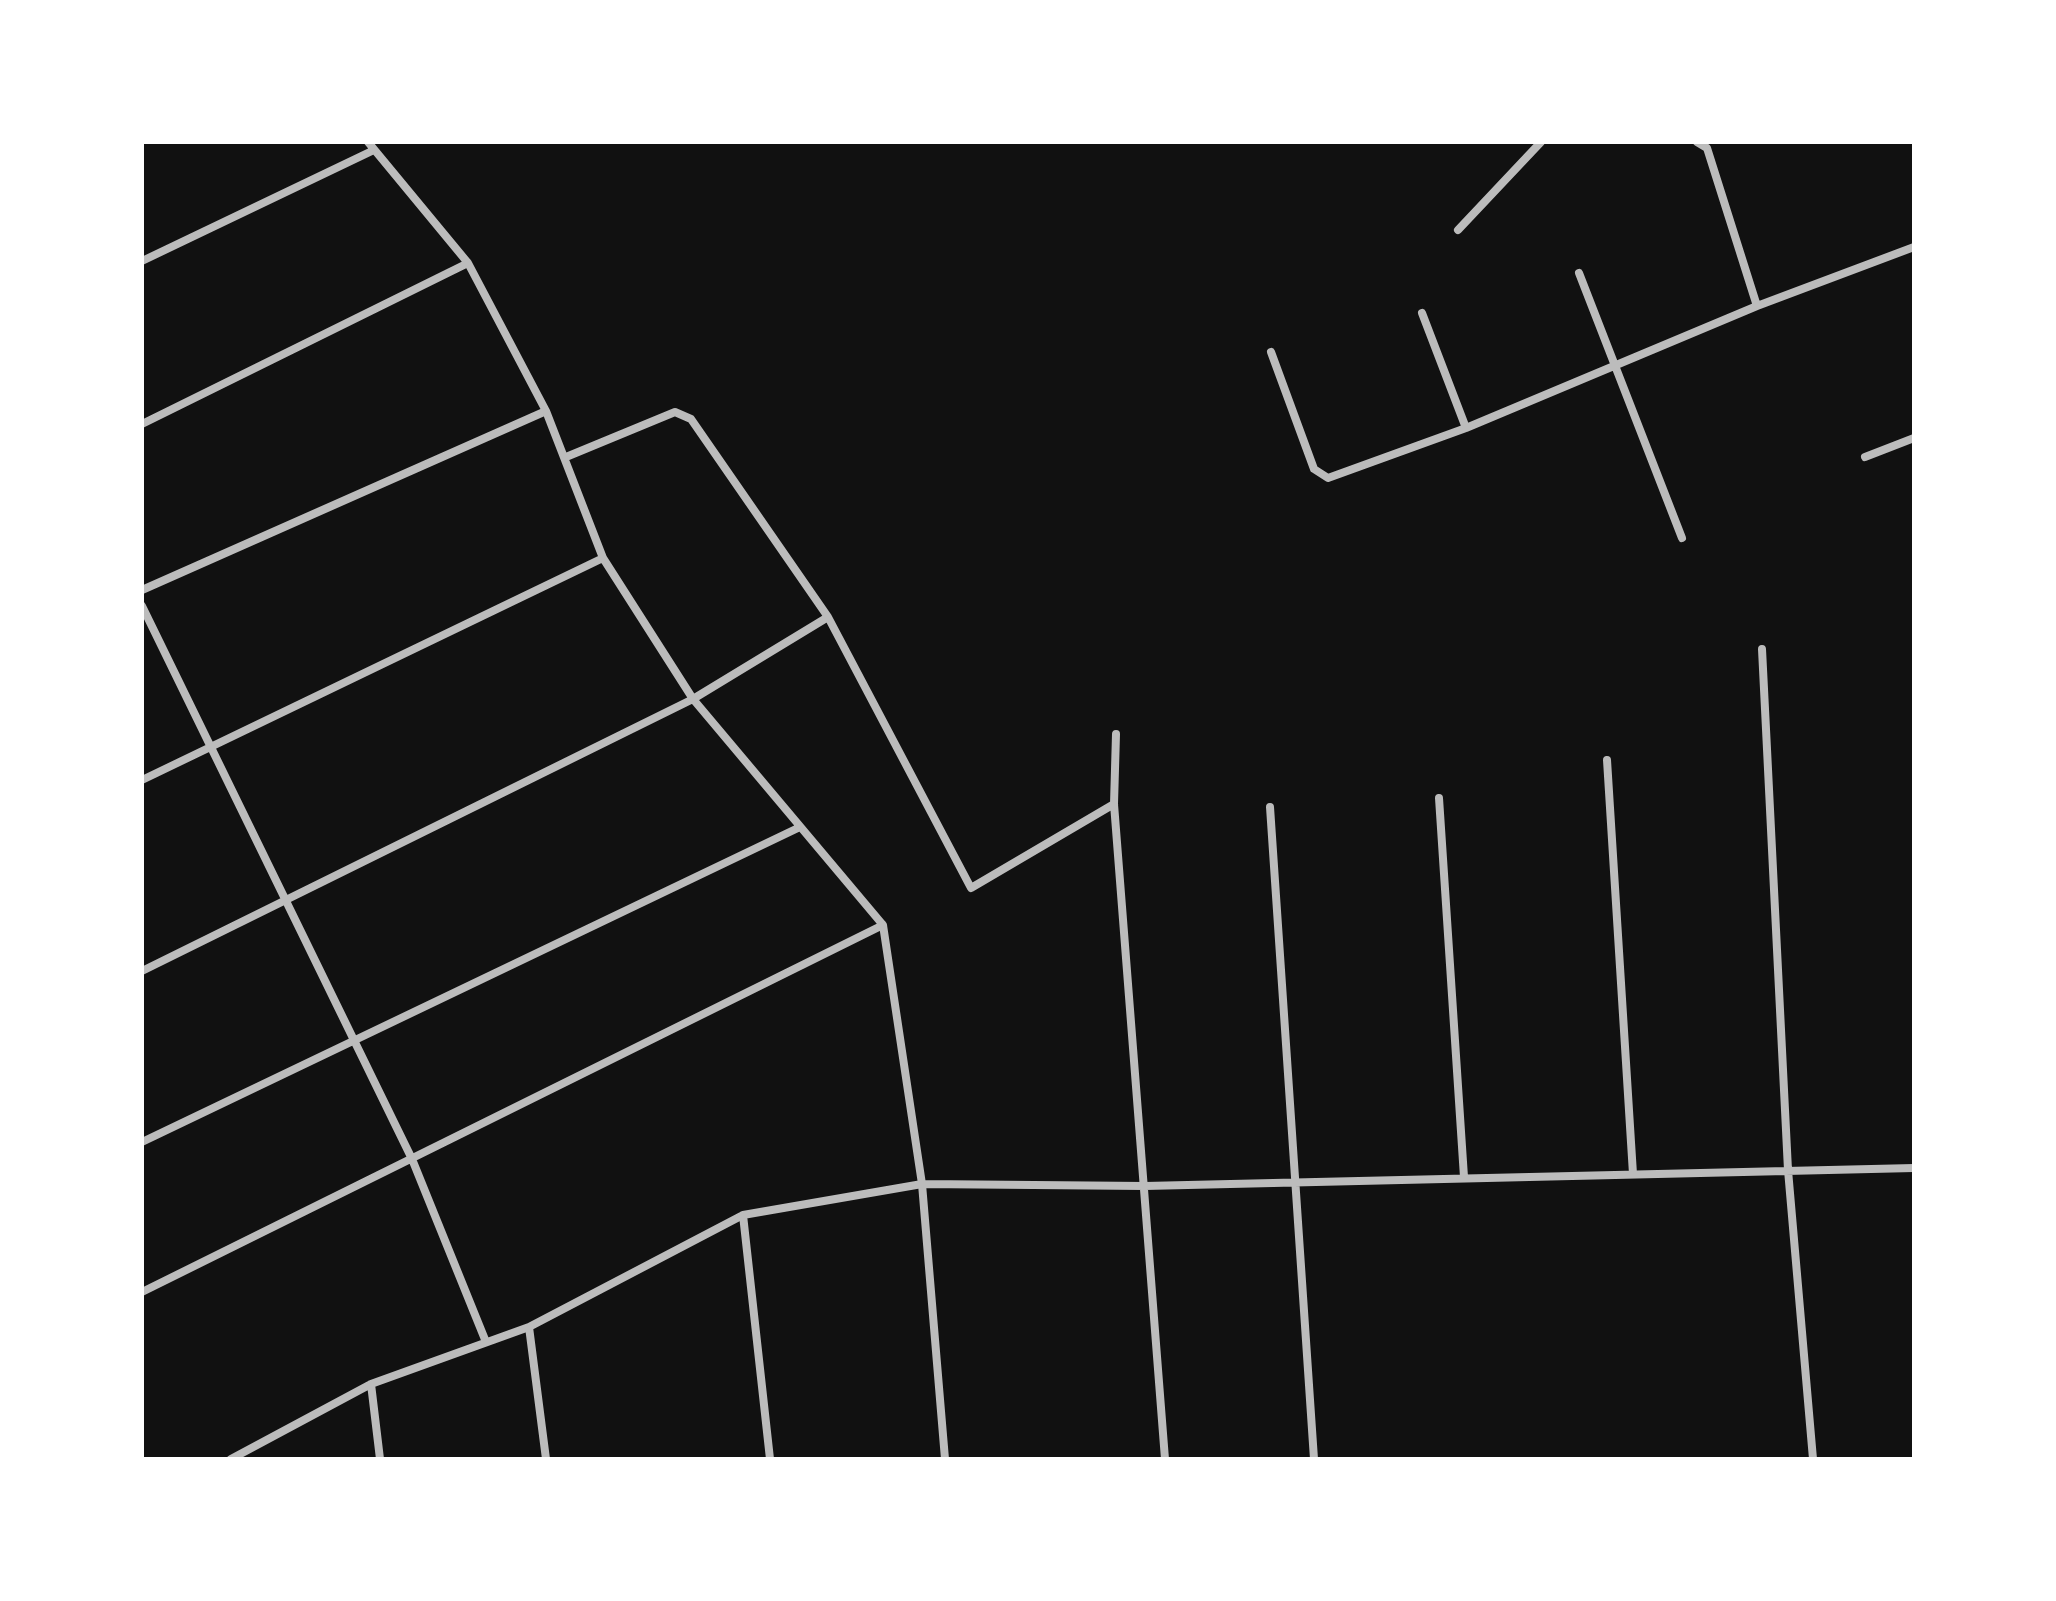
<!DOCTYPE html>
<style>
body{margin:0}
#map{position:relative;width:2056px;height:1601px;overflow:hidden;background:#111;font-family:Commissioner,sans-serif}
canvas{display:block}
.frame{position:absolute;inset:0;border:144px solid #fff;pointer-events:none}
</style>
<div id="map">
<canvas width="2056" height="1601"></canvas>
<div class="frame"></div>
</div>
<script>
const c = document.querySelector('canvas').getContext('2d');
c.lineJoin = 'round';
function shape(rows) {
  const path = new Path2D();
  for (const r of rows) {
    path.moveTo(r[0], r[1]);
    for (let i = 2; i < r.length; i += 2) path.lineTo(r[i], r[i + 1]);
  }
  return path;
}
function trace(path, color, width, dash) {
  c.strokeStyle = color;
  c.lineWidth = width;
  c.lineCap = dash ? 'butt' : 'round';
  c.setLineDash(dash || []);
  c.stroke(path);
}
trace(shape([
 [368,142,468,263,546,411,603,558,693,699,883,925,922,1184,945,1459],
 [1697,142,1707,148,1757,306,1914,247],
 [1458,230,1541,142],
 [142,261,374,150],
 [1579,273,1682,538],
 [1422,313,1466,428],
 [1271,352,1314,469,1328,478,1466,428,1757,306],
 [142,424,468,263],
 [566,457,675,412,691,419,828,617,971,888,1114,804],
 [1865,457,1914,438],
 [142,590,546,411],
 [142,606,412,1159,486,1342],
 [1762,649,1788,1170,1813,1459],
 [1116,734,1114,804,1165,1459],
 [1607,760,1633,1174],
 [142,780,603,558],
 [1439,798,1464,1177],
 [1270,807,1314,1459],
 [142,971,693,699,828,617],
 [142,1142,798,828],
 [743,1215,770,1459],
 [142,1292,883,925],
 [529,1327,546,1459],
 [371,1384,380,1459],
 [231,1459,371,1384,529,1327,743,1215,922,1184,1145,1186,1914,1168]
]), '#bcbcbc', 8);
</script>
